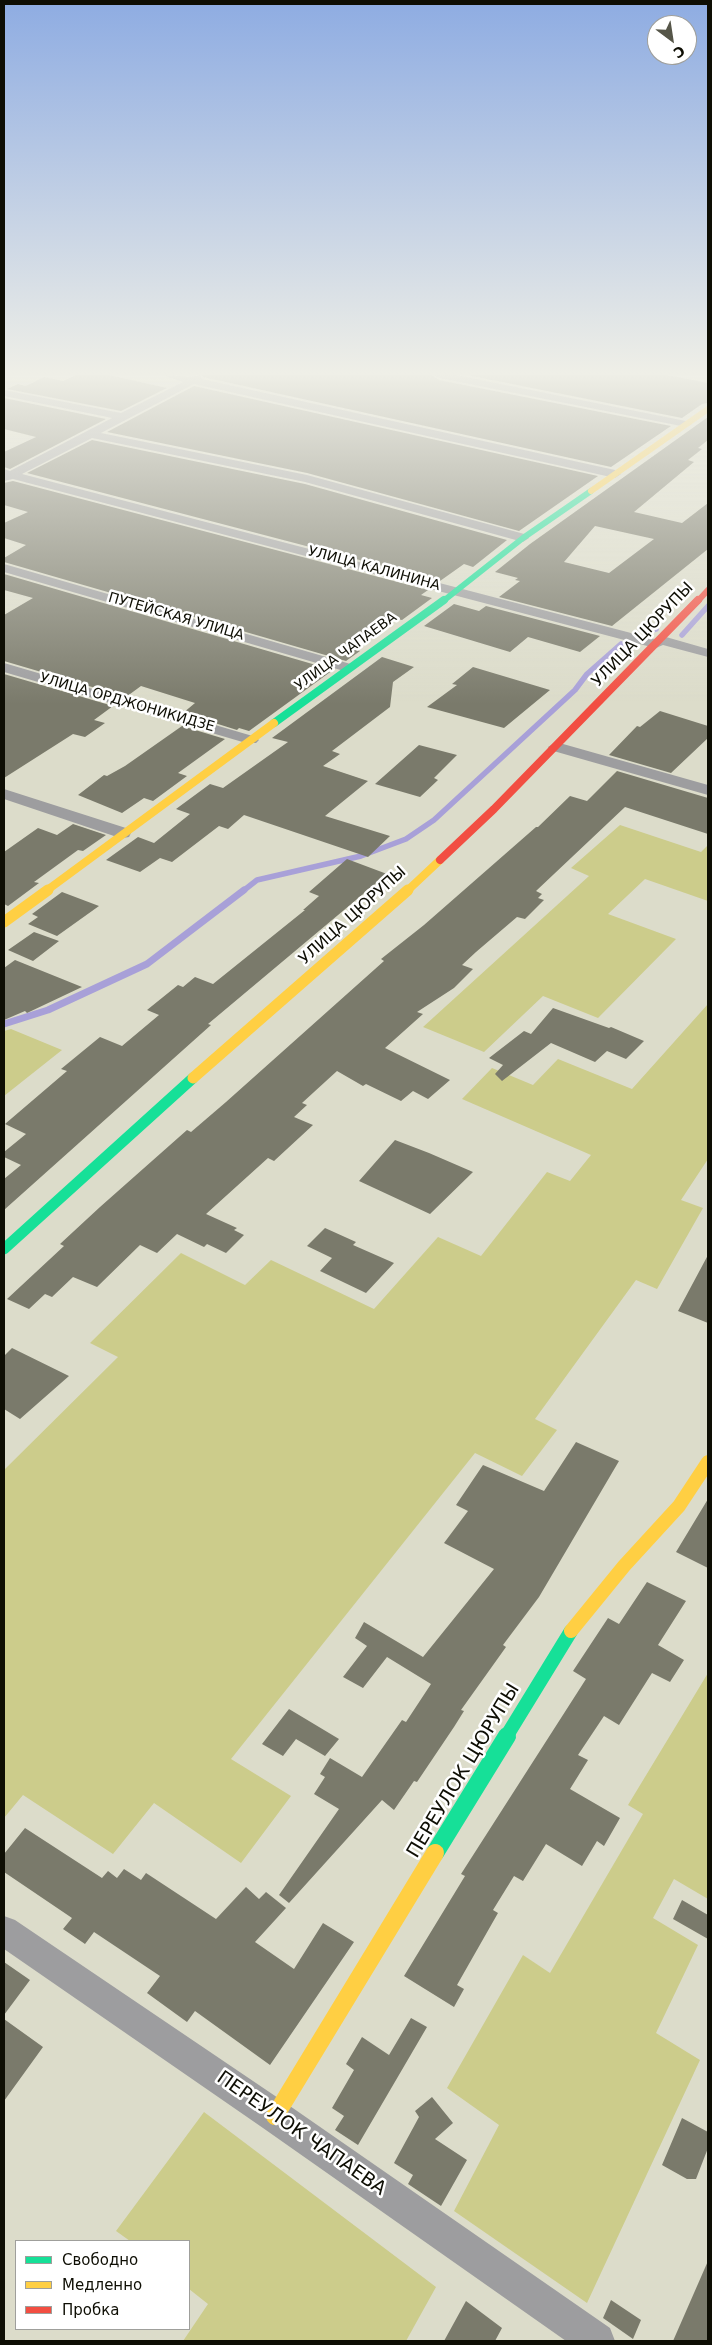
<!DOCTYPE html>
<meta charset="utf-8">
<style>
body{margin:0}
#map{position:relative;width:712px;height:2345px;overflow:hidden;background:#dcdcca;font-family:"DejaVu Sans",sans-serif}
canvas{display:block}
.frame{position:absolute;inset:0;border:5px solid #0e0e04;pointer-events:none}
.legend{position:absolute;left:15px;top:2240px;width:175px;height:90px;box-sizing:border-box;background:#fff;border:1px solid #9f9f9b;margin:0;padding:6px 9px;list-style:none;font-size:15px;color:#0e0e04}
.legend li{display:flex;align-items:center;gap:10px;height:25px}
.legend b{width:25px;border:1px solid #9f9f9b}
.north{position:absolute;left:647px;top:15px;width:50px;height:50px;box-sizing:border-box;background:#fff;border:1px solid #9f9f9b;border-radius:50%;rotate:149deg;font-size:14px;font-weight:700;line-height:20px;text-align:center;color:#0e0e04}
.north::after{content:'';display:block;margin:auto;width:18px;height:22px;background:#565649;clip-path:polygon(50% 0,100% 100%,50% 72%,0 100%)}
</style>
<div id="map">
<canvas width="712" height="2345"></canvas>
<div class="frame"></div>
<ul class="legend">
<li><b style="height:6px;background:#16e098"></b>Свободно</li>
<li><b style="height:6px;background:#ffcf43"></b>Медленно</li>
<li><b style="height:6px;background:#f24e42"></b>Пробка</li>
</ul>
<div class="north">С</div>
</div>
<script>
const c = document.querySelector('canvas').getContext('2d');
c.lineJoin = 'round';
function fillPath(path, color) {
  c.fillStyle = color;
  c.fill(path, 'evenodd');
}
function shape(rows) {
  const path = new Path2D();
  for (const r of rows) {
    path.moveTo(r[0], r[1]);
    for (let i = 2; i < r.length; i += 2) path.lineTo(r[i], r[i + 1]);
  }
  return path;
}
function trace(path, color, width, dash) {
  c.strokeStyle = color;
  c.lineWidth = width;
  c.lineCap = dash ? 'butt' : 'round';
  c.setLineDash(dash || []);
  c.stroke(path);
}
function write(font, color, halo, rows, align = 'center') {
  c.font = font + ' "DejaVu Sans",sans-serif';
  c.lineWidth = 5;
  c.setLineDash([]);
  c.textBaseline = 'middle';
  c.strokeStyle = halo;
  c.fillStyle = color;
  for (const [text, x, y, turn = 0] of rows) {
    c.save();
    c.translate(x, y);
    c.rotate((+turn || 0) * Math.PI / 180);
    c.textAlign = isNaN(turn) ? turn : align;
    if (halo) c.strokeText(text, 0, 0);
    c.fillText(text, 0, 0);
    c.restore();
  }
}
fillPath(shape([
 [620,825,701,852,708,845,708,901,645,879,608,914,676,939,598,1018,543,996,484,1052,423,1027,589,876,571,868],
 [708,1004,708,1159,681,1200,703,1208,657,1289,636,1280,535,1419,557,1430,522,1476,475,1453,231,1759,291,1796,241,1863,154,1803,113,1854,23,1795,4,1818,4,1470,118,1357,90,1343,181,1253,245,1285,271,1260,374,1309,438,1237,481,1256,547,1172,570,1181,591,1155,462,1099,492,1068,533,1085,558,1059,632,1089],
 [11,1029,62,1050,4,1096,4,1031],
 [708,1673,708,1899,674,1879,653,1918,698,1945,656,2033,700,2060,587,2303,454,2211,499,2125,447,2088,523,1955,550,1973,643,1814,628,1805],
 [204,2112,436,2287,406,2341,183,2341,208,2304,189,2289,189,2241,130,2241,116,2231]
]), '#cccc8b');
trace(shape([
 [646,632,656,629],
 [682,635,708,606],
 [243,891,257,880,361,856,406,839,434,820,575,690,587,674,621,644]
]), '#a8a0d8', 5.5);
trace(shape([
 [4,1024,48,1010,147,964,244,890]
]), '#a8a0d8', 7);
fillPath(shape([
 [76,375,109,375,167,388,121,411,7,389,18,384,26,386,44,377,63,381],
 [202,375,432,375,439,380,671,426,611,467,203,377],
 [467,375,667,375,708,383,708,403,702,404,682,418],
 [194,386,598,476,519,531,307,473,107,432],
 [4,398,106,419,10,469,4,467,4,452,36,437,4,429],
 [708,417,708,440,698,448,702,449,688,460,694,462,634,512,682,523,708,503,708,549,612,626,499,597,520,581,515,580,518,578,495,572,530,544],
 [595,526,654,539,609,573,564,562],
 [92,440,305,484,507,540,473,567,464,564,440,581,27,473],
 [13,481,428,590,421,595,432,598,402,620,393,618,354,649,360,651,346,661,4,562,4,558,26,545,4,538,4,523,28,512,4,505,4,483],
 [4,574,333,670,249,731,239,728,237,730,183,713,195,703,141,686,126,697,4,661,4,615,33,598,4,590],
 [454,604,479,611,486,606,600,636,580,652,528,637,510,652,424,626],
 [382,657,414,667,393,682,390,707,332,751,340,754,323,766,368,781,325,816,390,836,368,857,244,815,228,829,219,826,172,862,160,858,140,872,106,860,138,837,154,843,190,814,176,809,210,784,223,788,288,742,272,738],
 [473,667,550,690,504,728,427,707,457,685,452,684],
 [4,674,113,706,94,720,105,723,85,737,73,734,4,778],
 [660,711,708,726,708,738,671,773,609,755,637,726,640,727],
 [182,726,225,739,178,773,187,776,153,801,144,798,122,813,78,795,104,775,107,776,125,766],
 [419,745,457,755,434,778,438,780,420,797,375,784],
 [617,771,708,798,708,834,625,807,536,891,542,894,538,898,544,900,525,919,517,917,476,952,462,965,473,969,454,988,417,1012,423,1014,385,1048,450,1080,428,1099,413,1091,401,1101,366,1084,363,1086,337,1071,302,1103,307,1105,294,1117,313,1125,274,1161,268,1158,206,1214,237,1228,234,1230,244,1235,226,1253,207,1244,204,1247,177,1234,157,1253,140,1245,97,1287,73,1277,52,1297,45,1294,29,1309,7,1299,64,1246,60,1244,100,1207,187,1130,191,1132,226,1102,384,961,381,959,424,925,536,827,538,827,570,796,587,801],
 [73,824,106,835,83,851,78,850,34,882,39,883,8,906,4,904,4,852,38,828,57,835],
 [347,859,387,874,208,1024,211,1025,4,1210,4,1179,21,1165,4,1157,4,1152,26,1134,5,1124,67,1071,61,1069,100,1037,122,1046,159,1015,147,1010,178,985,183,987,195,977,213,984,305,910,303,910,319,896,309,892],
 [62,892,99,906,57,936,28,924,38,917,32,914],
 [34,932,59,941,33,961,8,950],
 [15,960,82,987,27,1013,25,1011,4,1020,4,968],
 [553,1008,609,1028,611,1027,644,1041,626,1059,607,1051,595,1062,551,1043,502,1081,495,1074,503,1065,489,1058,524,1031,531,1034],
 [395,1140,429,1153,473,1172,430,1214,359,1181],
 [325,1228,356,1242,353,1245,394,1263,366,1293,320,1271,332,1258,307,1246],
 [708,1255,708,1323,678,1311],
 [12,1348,69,1376,20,1419,4,1409,4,1356],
 [576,1442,619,1461,539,1597,503,1645,506,1647,461,1710,464,1711,454,1727,417,1782,414,1781,394,1810,382,1800,289,1903,279,1895,339,1809,314,1794,325,1777,320,1774,330,1758,362,1777,402,1720,406,1722,431,1684,387,1657,363,1688,343,1677,367,1646,355,1638,364,1622,423,1657,494,1569,444,1543,468,1511,456,1505,483,1465,544,1491],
 [708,1499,708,1568,676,1552],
 [647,1582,686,1601,658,1645,684,1660,670,1682,652,1673,619,1725,604,1716,578,1755,588,1760,570,1789,620,1818,604,1846,597,1841,582,1866,546,1844,523,1881,514,1876,493,1910,498,1913,457,1985,464,1989,454,2007,404,1976,465,1876,461,1874,586,1679,573,1671,608,1618,619,1624],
 [289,1709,339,1739,325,1756,296,1739,283,1756,262,1744],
 [25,1828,102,1878,108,1871,117,1878,124,1869,141,1880,146,1873,216,1919,246,1887,259,1899,266,1892,286,1908,255,1942,294,1969,323,1923,354,1942,270,2065,195,2011,187,2022,147,1993,160,1976,94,1932,85,1944,63,1929,72,1918,4,1872,4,1854],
 [682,1900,708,1915,708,1939,673,1919],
 [4,1962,30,1980,4,2015],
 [411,2018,427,2027,358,2145,335,2130,344,2116,332,2108,354,2070,346,2064,362,2037,389,2055],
 [4,2019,43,2047,4,2101],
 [432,2097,453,2123,435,2139,467,2160,441,2206,408,2184,413,2175,394,2163,419,2117,415,2111],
 [682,2118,708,2132,708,2148,696,2179,687,2179,662,2165],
 [708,2261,708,2341,673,2341],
 [611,2300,641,2320,633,2339,603,2318],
 [466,2301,502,2328,495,2341,444,2341]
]), '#7a7a6b');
fillPath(shape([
 [163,375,192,377,200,375,202,379,615,470,621,474,615,478,194,384,101,433,307,475,528,535,529,538,523,542,305,482,92,438,22,474,654,639,661,636,666,637,708,649,708,657,663,645,656,648,651,647,13,479,4,481,4,469,10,471,112,418,4,396,4,390,121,413,183,382,163,375],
 [434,375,456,375,686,421,692,424,686,427,439,378,434,375],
 [4,564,354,665,356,668,349,672,344,671,4,572,4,564],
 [4,663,256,737,259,740,256,743,246,743,4,672,4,663],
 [556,742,708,785,708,795,550,750,548,747,556,742],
 [4,789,129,829,131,833,129,837,123,838,117,837,4,799,4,789],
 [4,1916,15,1920,287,2104,610,2328,615,2341,566,2341,263,2128,4,1949,4,1916]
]), '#9d9d9f');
trace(shape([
 [442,602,523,538,591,491]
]), '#16e098', 6);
trace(shape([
 [274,723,444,600]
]), '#16e098', 8);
trace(shape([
 [4,1249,193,1078]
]), '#16e098', 11);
trace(shape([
 [506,1737,571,1631]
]), '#16e098', 14);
trace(shape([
 [435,1853,507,1736]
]), '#16e098', 18);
trace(shape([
 [591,491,708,409]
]), '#ffcf43', 6);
trace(shape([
 [46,891,274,723],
 [407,891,440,860]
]), '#ffcf43', 8);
trace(shape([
 [4,922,48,890],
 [193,1078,408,890]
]), '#ffcf43', 11);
trace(shape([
 [571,1631,624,1566,679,1506,708,1462]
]), '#ffcf43', 14);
trace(shape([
 [275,2116,435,1853]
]), '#ffcf43', 18);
trace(shape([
 [697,602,708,590]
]), '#f24e42', 6);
trace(shape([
 [440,860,494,809,698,600]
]), '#f24e42', 8);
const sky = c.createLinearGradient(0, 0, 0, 704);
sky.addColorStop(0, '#8eace2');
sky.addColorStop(0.53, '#efefe7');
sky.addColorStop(1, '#efefe700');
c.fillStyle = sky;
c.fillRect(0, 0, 712, 704);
write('14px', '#0e0e04', '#fff', [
 ["УЛИЦА КАЛИНИНА",374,569,15],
 ["ПУТЕЙСКАЯ УЛИЦА",176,617,16],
 ["УЛИЦА ЧАПАЕВА",346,652,-36],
 ["УЛИЦА ОРДЖОНИКИДЗЕ",127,703,16]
]);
write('16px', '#0e0e04', '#fff', [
 ["УЛИЦА ЦЮРУПЫ",643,635,-46],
 ["УЛИЦА ЦЮРУПЫ",353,916,-42]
]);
write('19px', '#0e0e04', '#fff', [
 ["ПЕРЕУЛОК ЦЮРУПЫ",464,1771,-59],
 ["ПЕРЕУЛОК ЧАПАЕВА",301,2134,35]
]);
</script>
